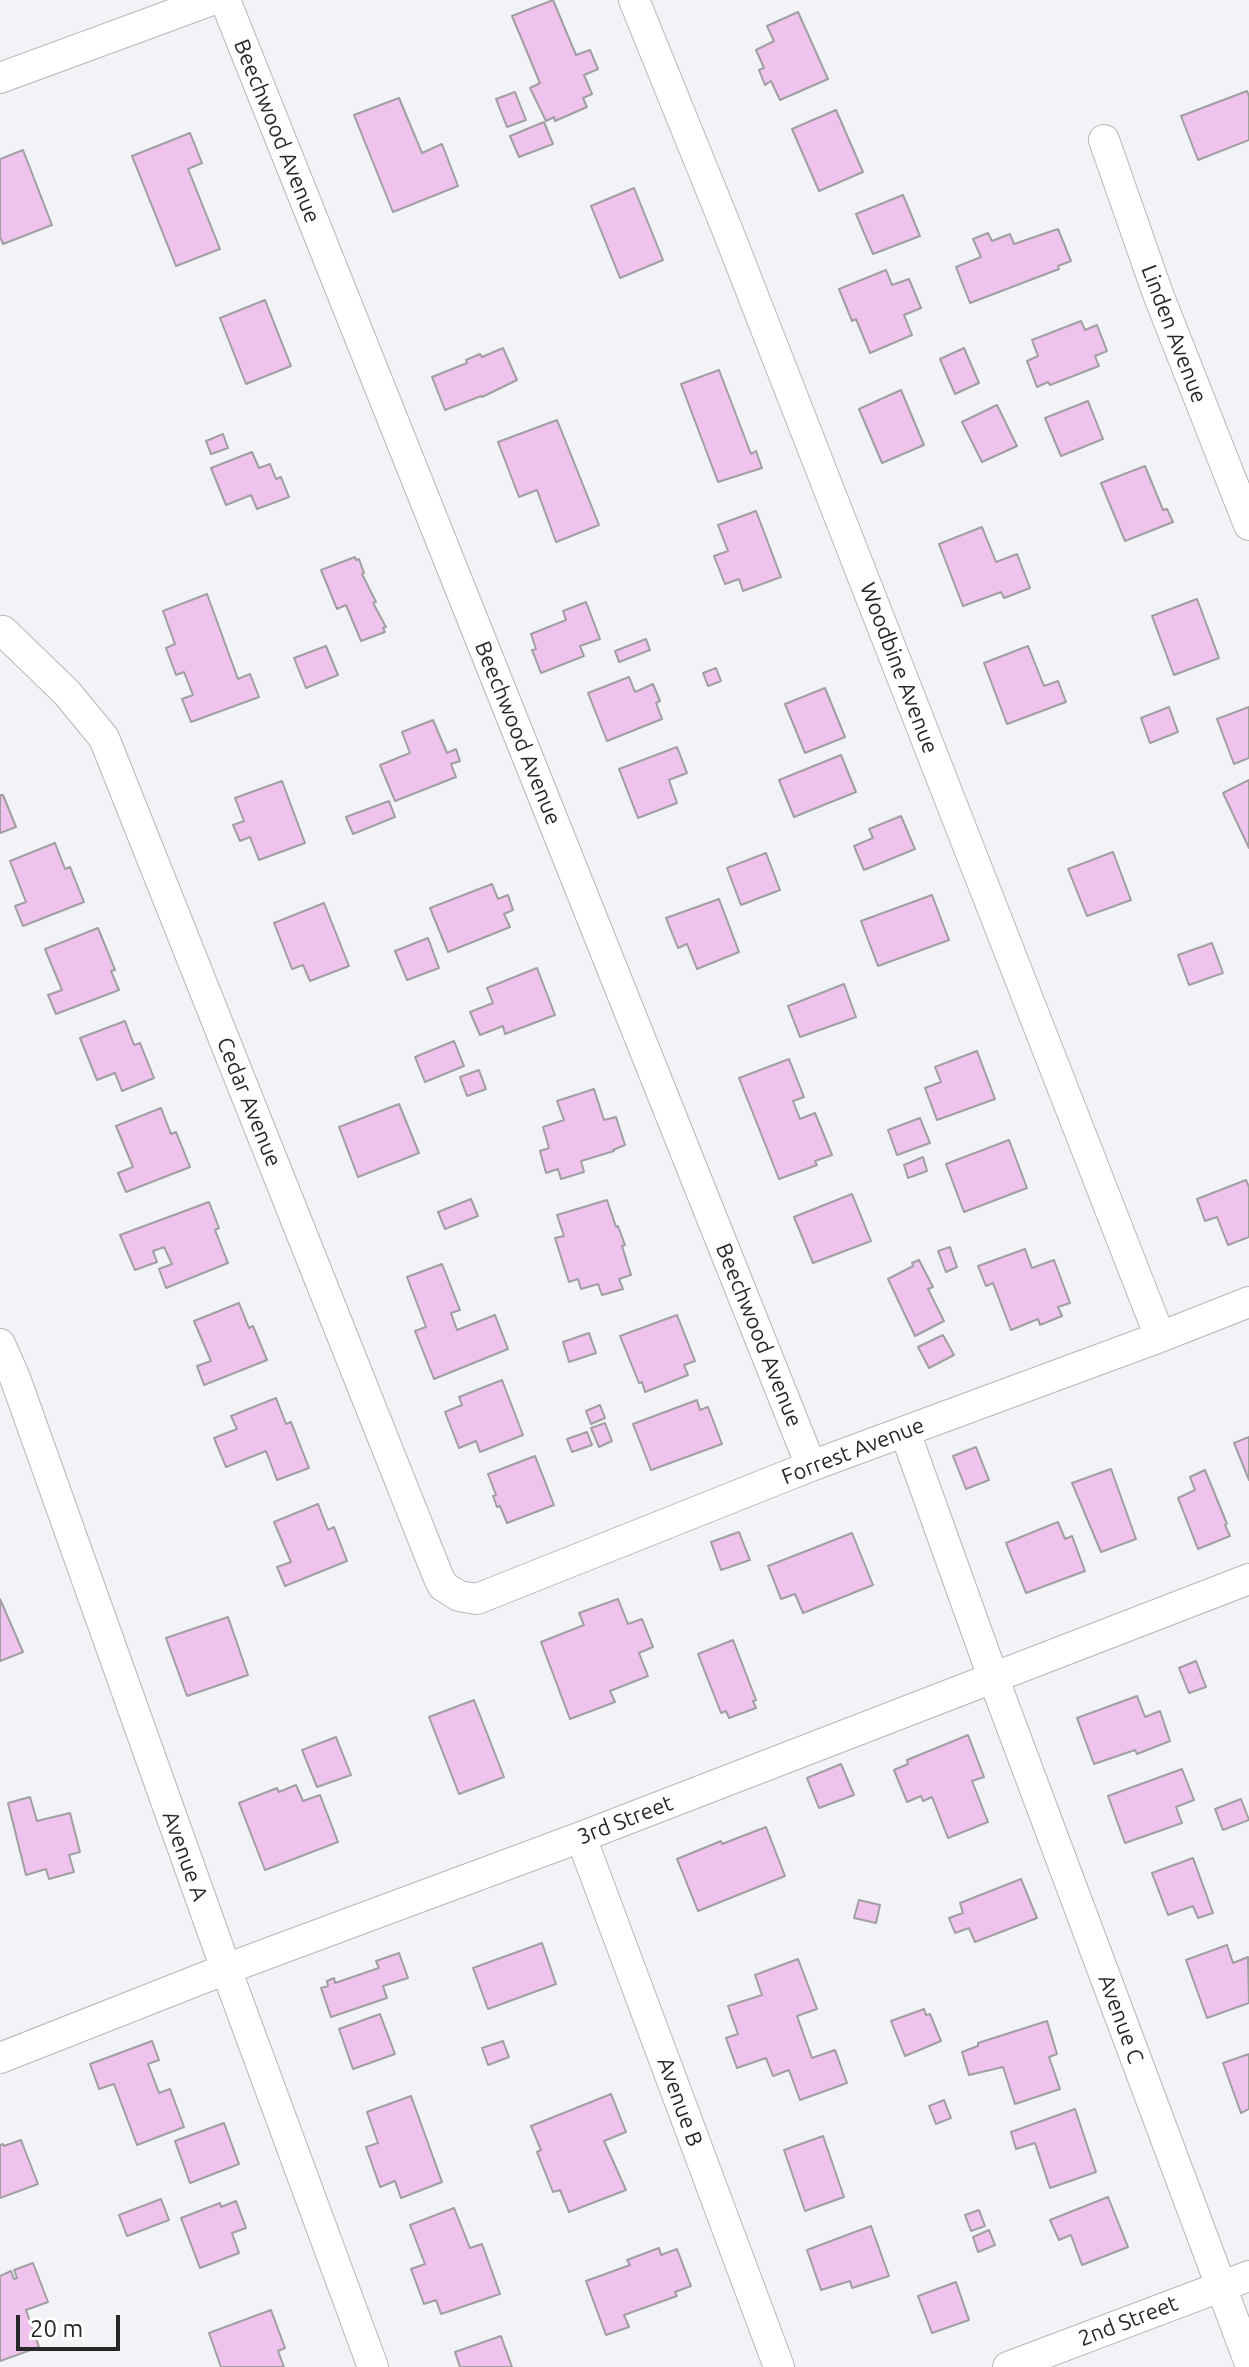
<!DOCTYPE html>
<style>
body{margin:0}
#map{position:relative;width:1249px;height:2367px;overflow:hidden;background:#f1f3f6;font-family:Ubuntu,sans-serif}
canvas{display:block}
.scale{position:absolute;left:16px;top:2315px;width:104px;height:36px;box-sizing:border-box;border:4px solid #262727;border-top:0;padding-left:10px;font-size:24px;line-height:28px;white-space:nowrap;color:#262727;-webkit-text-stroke:6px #fff;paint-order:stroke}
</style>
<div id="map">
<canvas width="1249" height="2367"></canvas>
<div class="scale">20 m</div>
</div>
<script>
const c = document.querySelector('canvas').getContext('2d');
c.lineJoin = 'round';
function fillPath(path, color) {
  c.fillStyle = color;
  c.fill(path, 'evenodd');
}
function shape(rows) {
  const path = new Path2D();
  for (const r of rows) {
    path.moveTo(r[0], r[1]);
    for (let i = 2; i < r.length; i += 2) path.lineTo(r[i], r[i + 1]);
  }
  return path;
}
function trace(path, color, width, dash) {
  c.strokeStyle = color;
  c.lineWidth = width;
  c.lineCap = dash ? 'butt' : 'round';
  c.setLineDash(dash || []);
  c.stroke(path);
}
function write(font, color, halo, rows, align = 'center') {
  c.font = font + ' Ubuntu,sans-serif';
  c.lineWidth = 8;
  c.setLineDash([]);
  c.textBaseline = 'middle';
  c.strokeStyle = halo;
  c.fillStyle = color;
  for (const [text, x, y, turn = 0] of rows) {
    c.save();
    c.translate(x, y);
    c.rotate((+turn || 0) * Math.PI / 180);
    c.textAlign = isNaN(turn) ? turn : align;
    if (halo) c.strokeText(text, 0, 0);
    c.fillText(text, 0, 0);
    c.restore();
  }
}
const building = shape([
 [553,0,576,55,590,50,598,69,584,75,592,94,583,98,587,107,555,121,554,117,546,121,530,88,540,83,512,16,553,0],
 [798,12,828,79,780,100,771,81,765,85,759,70,764,68,756,50,774,41,767,26,798,12],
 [1247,91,1249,96,1249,140,1198,160,1181,116,1247,91],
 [515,92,526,120,507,127,496,99,515,92],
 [399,98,422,153,442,144,458,186,393,212,354,115,399,98],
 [836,110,863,172,819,191,792,129,836,110],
 [544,122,553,144,519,157,510,136,544,122],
 [190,133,202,163,188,169,220,249,176,266,132,156,190,133],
 [23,150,52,225,3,244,0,237,0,159,23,150],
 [634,188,663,260,620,278,591,206,634,188],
 [903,195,920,236,873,254,856,214,903,195],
 [1058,229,1071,261,1058,266,1059,269,970,303,956,267,981,257,973,239,988,233,992,241,1010,234,1014,244,1058,229],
 [886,270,892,285,909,279,921,308,904,315,912,335,870,353,856,319,852,321,839,289,886,270],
 [265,300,291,366,246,384,220,318,265,300],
 [1081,321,1085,330,1097,325,1107,351,1095,356,1099,366,1050,385,1048,382,1037,387,1027,361,1038,356,1032,340,1081,321],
 [503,348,517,380,482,397,481,396,445,410,432,377,467,363,466,360,480,354,482,357,503,348],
 [964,348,979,383,955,394,940,359,964,348],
 [719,370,751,454,756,451,762,468,718,482,681,384,719,370],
 [901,390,924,445,882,463,859,409,901,390],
 [1088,401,1103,439,1061,456,1045,418,1088,401],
 [997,405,1017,446,982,462,962,422,997,405],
 [557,420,599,525,556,542,537,490,519,497,498,442,557,420],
 [223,434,228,448,211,454,206,441,223,434],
 [252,452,259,468,270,464,276,479,281,477,289,497,257,509,251,495,226,505,211,468,252,452],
 [1145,466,1163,510,1167,509,1173,522,1125,541,1101,483,1145,466],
 [756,511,781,577,743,591,739,579,725,584,714,556,728,551,718,525,756,511],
 [982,527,996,562,1017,554,1030,588,1004,598,1001,592,963,606,939,544,982,527],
 [355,557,356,560,359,559,364,573,362,574,376,602,373,603,386,627,383,628,385,632,361,641,346,605,337,609,321,570,355,557],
 [207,594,238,679,250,674,259,697,191,722,182,699,193,695,184,672,176,675,166,648,175,644,163,611,207,594],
 [1197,599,1219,658,1174,675,1152,616,1197,599],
 [586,602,600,639,580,646,584,656,541,673,532,650,536,649,531,634,566,620,563,611,586,602],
 [646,639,650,650,619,662,615,651,646,639],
 [326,646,338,675,306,688,294,658,326,646],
 [1028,646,1044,686,1058,681,1066,702,1007,724,984,663,1028,646],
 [716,668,721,681,708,686,703,673,716,668],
 [629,677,635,692,653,684,660,701,656,703,662,719,607,741,588,693,629,677],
 [825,688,845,737,805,753,785,704,825,688],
 [1169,707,1178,732,1150,743,1141,718,1169,707],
 [1249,707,1249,758,1234,764,1217,719,1249,707],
 [433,720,447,753,456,749,460,761,451,764,456,777,395,801,380,765,410,753,402,732,433,720],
 [677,747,687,773,669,780,677,803,638,818,619,769,677,747],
 [841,755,856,792,794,817,779,780,841,755],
 [1249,780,1249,848,1223,793,1249,780],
 [282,781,305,843,259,860,250,837,240,841,233,825,244,821,235,798,282,781],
 [0,795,3,795,16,827,0,833,0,795],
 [389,801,395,817,353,834,346,817,389,801],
 [901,816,915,849,864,870,854,846,873,838,869,829,901,816],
 [55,843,65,869,70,867,84,902,23,926,15,906,26,902,10,861,55,843],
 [1113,852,1131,900,1087,916,1068,869,1113,852],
 [766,853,780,890,741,905,727,868,766,853],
 [492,884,498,899,508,895,513,910,504,914,510,927,448,952,430,908,492,884],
 [932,895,949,940,878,966,861,921,932,895],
 [719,899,739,952,697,969,687,944,678,948,666,918,719,899],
 [324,903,349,966,310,981,303,965,292,969,274,923,324,903],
 [98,928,115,970,111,971,119,990,56,1014,48,995,62,990,45,949,98,928],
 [428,938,439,968,407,980,395,951,428,938],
 [1212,943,1223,973,1189,985,1178,955,1212,943],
 [537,968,555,1015,505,1034,503,1026,480,1035,470,1012,493,1003,487,988,537,968],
 [844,984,856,1017,800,1037,788,1006,844,984],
 [125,1021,134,1045,140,1043,154,1078,122,1091,115,1073,97,1080,80,1038,125,1021],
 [454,1041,464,1066,425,1082,415,1057,454,1041],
 [977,1051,995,1099,937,1120,925,1088,941,1082,935,1067,977,1051],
 [789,1059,804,1097,793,1101,800,1119,815,1113,832,1155,815,1161,817,1165,779,1179,739,1078,789,1059],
 [479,1070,486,1089,467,1096,460,1077,479,1070],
 [594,1089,604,1120,616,1117,625,1145,613,1150,614,1151,581,1161,584,1172,561,1179,558,1169,546,1173,540,1151,549,1148,543,1127,564,1120,557,1101,594,1089],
 [399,1104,419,1153,358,1177,339,1127,399,1104],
 [161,1108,171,1134,176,1132,190,1167,126,1192,118,1173,133,1167,116,1126,161,1108],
 [920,1118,930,1143,897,1155,888,1130,920,1118],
 [1009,1140,1027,1188,964,1212,946,1164,1009,1140],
 [923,1157,927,1171,908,1178,904,1165,923,1157],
 [1246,1180,1249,1187,1249,1237,1228,1245,1217,1217,1205,1221,1197,1199,1246,1180],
 [852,1194,871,1241,813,1263,794,1217,852,1194],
 [471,1199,478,1216,445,1229,438,1212,471,1199],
 [607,1200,616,1227,618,1226,625,1245,622,1246,631,1275,619,1279,623,1289,602,1295,598,1284,581,1289,578,1279,569,1282,555,1238,564,1236,557,1215,607,1200],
 [209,1202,219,1228,215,1230,228,1263,166,1288,159,1269,172,1264,164,1247,153,1251,157,1262,135,1270,120,1235,209,1202],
 [950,1247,957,1267,946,1272,938,1251,950,1247],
 [1025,1249,1032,1268,1054,1260,1070,1303,1058,1307,1062,1316,1040,1325,1038,1319,1011,1330,993,1283,986,1286,978,1266,1025,1249],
 [919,1260,933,1287,928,1289,944,1321,915,1336,888,1279,913,1266,912,1263,919,1260],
 [442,1264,460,1310,451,1313,457,1330,495,1315,508,1349,434,1379,415,1331,426,1327,407,1277,442,1264],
 [239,1303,249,1328,253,1326,267,1360,204,1385,197,1366,211,1361,194,1321,239,1303],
 [677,1315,695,1361,684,1365,688,1375,645,1392,642,1382,639,1383,620,1336,677,1315],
 [589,1333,596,1353,569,1362,563,1342,589,1333],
 [943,1335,954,1355,929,1368,918,1347,943,1335],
 [502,1380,523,1435,480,1452,476,1441,459,1448,445,1412,462,1405,459,1397,502,1380],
 [276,1398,286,1424,291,1422,309,1468,277,1480,266,1451,226,1467,214,1438,237,1429,231,1416,276,1398],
 [697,1400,700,1410,708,1407,722,1444,651,1470,633,1424,697,1400],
 [600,1405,605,1418,591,1424,586,1411,600,1405],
 [605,1423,612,1441,599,1447,591,1428,605,1423],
 [587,1432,592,1445,572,1452,567,1439,587,1432],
 [1249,1437,1249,1480,1234,1443,1249,1437],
 [976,1447,989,1480,966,1489,953,1456,976,1447],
 [535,1456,554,1505,507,1523,500,1506,497,1507,493,1496,496,1495,488,1474,535,1456],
 [1111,1469,1136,1539,1101,1552,1072,1483,1111,1469],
 [1205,1470,1227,1524,1225,1525,1230,1536,1198,1549,1178,1498,1195,1490,1190,1477,1205,1470],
 [318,1504,328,1530,334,1527,347,1561,285,1586,277,1567,291,1562,274,1522,318,1504],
 [1058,1522,1065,1539,1072,1536,1085,1571,1026,1593,1006,1543,1058,1522],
 [739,1532,750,1560,721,1570,711,1542,739,1532],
 [852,1533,873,1585,803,1613,795,1594,781,1599,768,1566,852,1533],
 [0,1599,23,1652,0,1661,0,1599],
 [618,1599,628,1624,642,1619,653,1647,639,1653,648,1676,610,1691,615,1702,570,1719,541,1642,584,1625,579,1613,618,1599],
 [228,1617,248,1675,187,1696,166,1638,228,1617],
 [733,1640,756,1700,753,1701,756,1708,729,1718,726,1711,721,1713,698,1654,733,1640],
 [1196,1661,1206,1687,1189,1693,1179,1668,1196,1661],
 [1137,1696,1145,1717,1160,1711,1170,1741,1137,1754,1135,1750,1094,1764,1077,1718,1137,1696],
 [474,1700,504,1777,459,1794,429,1717,474,1700],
 [968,1735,984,1777,972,1781,988,1822,948,1838,932,1797,923,1801,921,1796,907,1802,894,1770,908,1764,907,1760,968,1735],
 [336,1737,351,1775,317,1787,302,1750,336,1737],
 [841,1764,854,1795,819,1808,807,1778,841,1764],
 [1182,1769,1194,1800,1176,1807,1182,1823,1125,1843,1108,1796,1182,1769],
 [296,1785,303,1801,320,1795,338,1842,265,1870,239,1803,277,1788,279,1792,296,1785],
 [30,1797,37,1821,70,1813,80,1852,69,1855,74,1872,49,1879,46,1869,26,1875,8,1803,30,1797],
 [1241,1799,1249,1820,1223,1830,1215,1809,1241,1799],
 [766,1827,785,1876,698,1911,677,1859,721,1841,722,1844,766,1827],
 [1193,1858,1213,1913,1198,1918,1193,1906,1168,1915,1152,1873,1193,1858],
 [1021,1879,1037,1918,975,1942,969,1928,955,1933,949,1918,963,1913,960,1903,1021,1879],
 [859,1900,880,1905,876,1923,854,1918,859,1900],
 [542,1943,556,1984,488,2009,473,1968,542,1943],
 [1227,1945,1233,1963,1248,1957,1249,2003,1207,2018,1186,1960,1227,1945],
 [399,1953,408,1978,383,1986,387,1998,331,2017,321,1988,328,1986,327,1981,334,1978,335,1983,379,1968,376,1961,399,1953],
 [798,1959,817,2009,797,2016,812,2058,835,2050,847,2083,800,2100,789,2070,773,2076,766,2058,737,2068,726,2038,738,2034,728,2006,762,1995,755,1975,798,1959],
 [924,2009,926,2015,930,2014,941,2041,905,2056,891,2021,924,2009],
 [380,2014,395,2054,353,2069,339,2029,380,2014],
 [1047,2021,1057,2054,1049,2057,1060,2089,1015,2104,1003,2067,969,2075,962,2052,978,2046,978,2043,1047,2021],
 [152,2041,159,2060,148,2064,159,2093,170,2089,184,2127,137,2145,114,2084,99,2089,90,2064,152,2041],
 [503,2041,509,2057,488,2065,482,2048,503,2041],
 [1249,2054,1249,2109,1241,2113,1223,2063,1249,2054],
 [611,2094,626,2132,604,2141,626,2190,569,2212,560,2190,553,2192,537,2152,541,2150,531,2126,611,2094],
 [411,2096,442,2182,401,2198,395,2181,380,2187,366,2147,378,2143,367,2112,411,2096],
 [944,2100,951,2118,936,2124,929,2106,944,2100],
 [1075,2109,1096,2172,1050,2188,1035,2143,1016,2149,1011,2132,1075,2109],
 [224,2123,239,2164,190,2183,175,2141,224,2123],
 [823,2136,844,2197,805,2211,784,2150,823,2136],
 [21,2140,38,2184,0,2198,0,2145,3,2144,4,2146,21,2140],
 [1108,2197,1128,2247,1082,2265,1071,2235,1059,2240,1050,2220,1108,2197],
 [161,2199,169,2220,127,2236,119,2215,161,2199],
 [236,2201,246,2228,232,2233,239,2253,200,2268,181,2218,220,2203,221,2207,236,2201],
 [454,2208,470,2248,482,2244,500,2294,441,2314,436,2300,424,2304,411,2269,425,2264,410,2225,454,2208],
 [979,2210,985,2226,971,2231,965,2215,979,2210],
 [871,2226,889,2276,852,2288,850,2281,821,2290,807,2250,871,2226],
 [989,2230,995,2245,978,2252,973,2237,989,2230],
 [659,2248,661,2255,677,2249,691,2286,675,2292,677,2296,624,2315,629,2327,606,2335,586,2281,630,2265,627,2260,659,2248],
 [33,2263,48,2302,26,2310,39,2347,0,2361,0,2276,11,2271,14,2279,17,2278,14,2270,33,2263],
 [956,2282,969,2320,932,2333,918,2296,956,2282],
 [271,2310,285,2348,278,2351,284,2367,221,2367,209,2333,271,2310],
 [501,2336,512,2367,460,2367,455,2352,501,2336]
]);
fillPath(building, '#f0c2ee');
trace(building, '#a19fa1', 2);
const minor = shape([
 [225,0,811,1466],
 [634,0,727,229,1160,1337],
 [0,78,212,0],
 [1104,140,1158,294,1249,525],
 [3,631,67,693,104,738,438,1576,443,1586,459,1596,477,1599,811,1466,1160,1337,1249,1302],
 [0,1344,15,1378,226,1969,373,2367],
 [905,1432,993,1677,1249,2361],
 [581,1837,779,2367],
 [0,2058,226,1969,581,1837,1249,1579],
 [1008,2367,1249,2276]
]);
trace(minor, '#b5b7b9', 32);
trace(minor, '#fff', 30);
write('22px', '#262727', '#fff', [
 ["Beechwood Avenue",277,131,68],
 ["Linden Avenue",1174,334,69],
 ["Woodbine Avenue",899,668,69],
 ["Beechwood Avenue",518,733,68],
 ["Cedar Avenue",249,1102,68],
 ["Beechwood Avenue",759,1335,68],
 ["Forrest Avenue",853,1451,-21],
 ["3rd Street",625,1820,-21],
 ["Avenue A",185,1856,70],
 ["Avenue C",1121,2019,70],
 ["Avenue B",680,2102,70],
 ["2nd Street",1128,2321,-21]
]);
</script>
